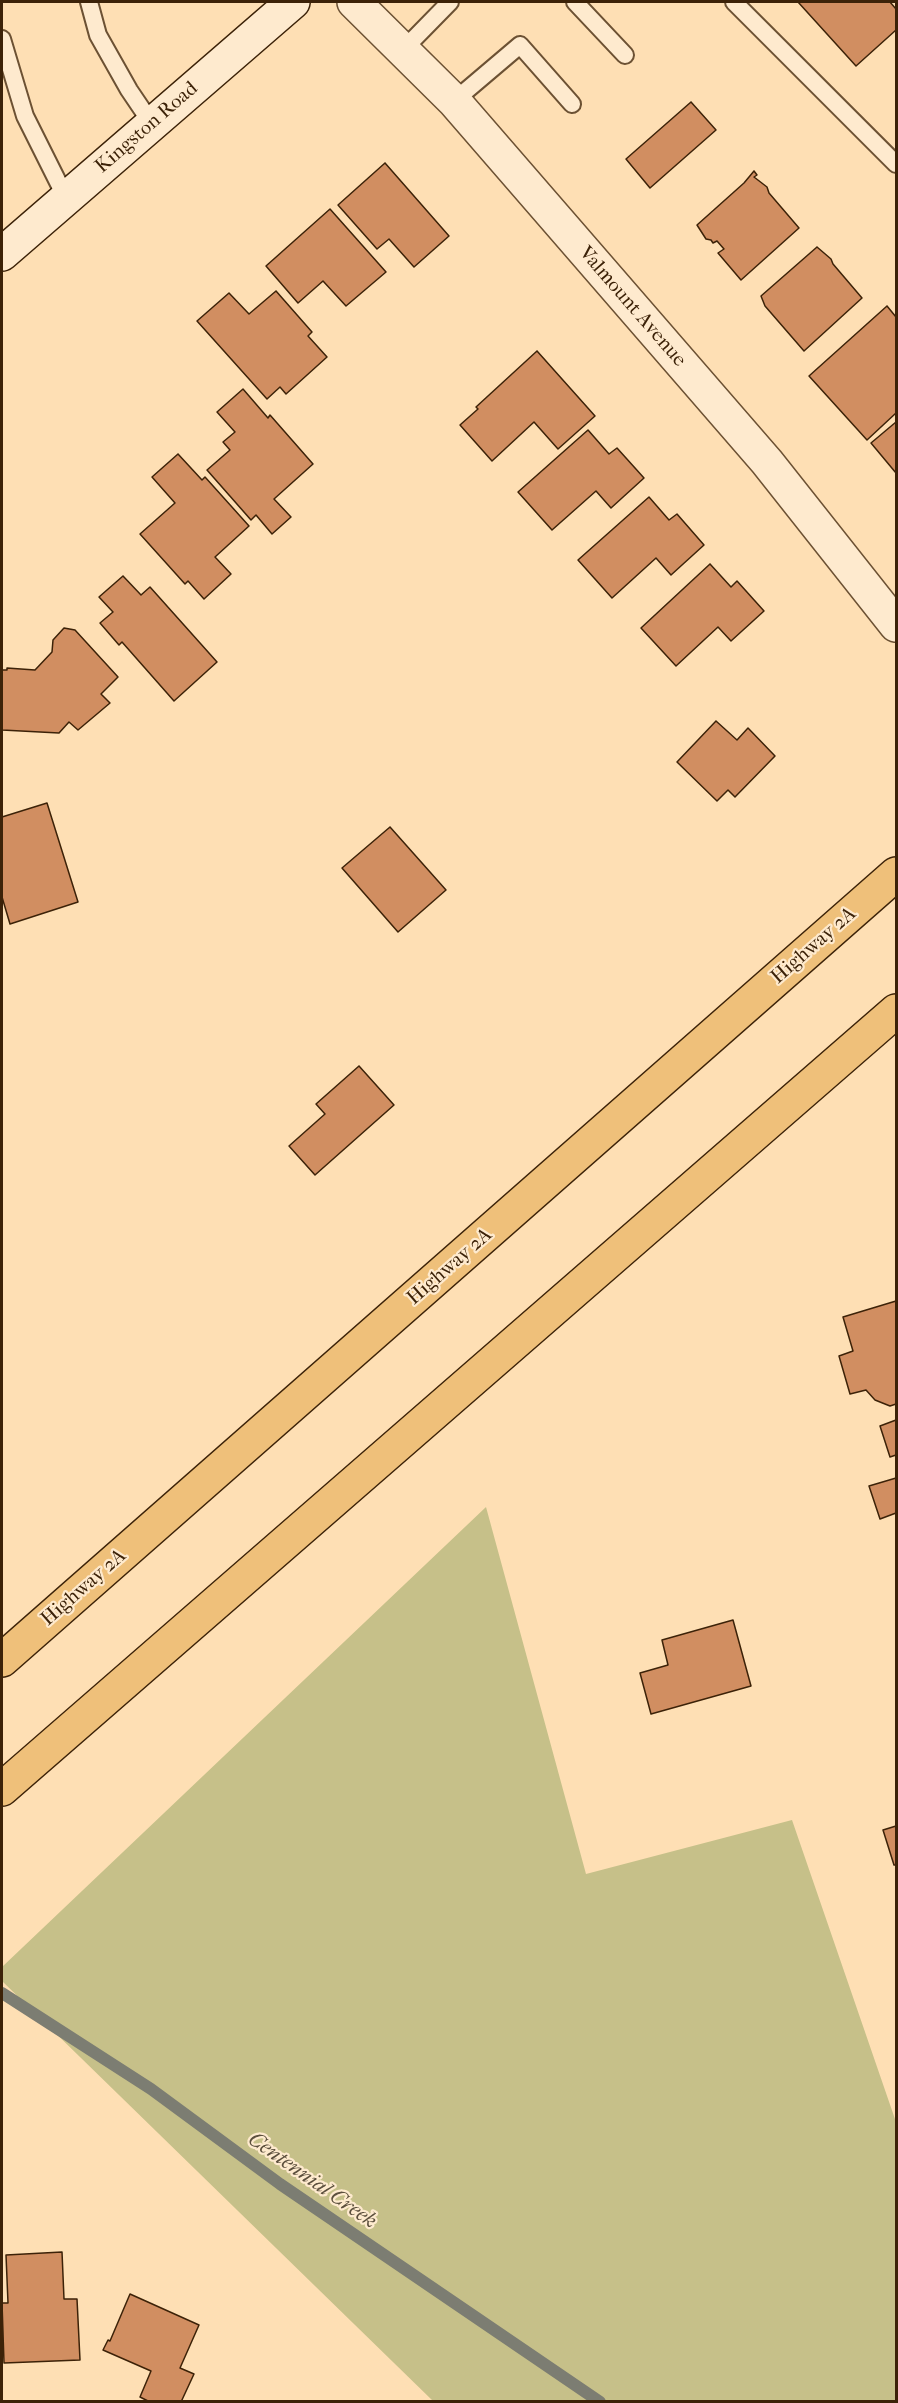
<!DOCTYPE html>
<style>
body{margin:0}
#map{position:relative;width:898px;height:2403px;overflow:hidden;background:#fedfb4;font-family:"IM FELL French Canon",serif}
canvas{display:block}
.frame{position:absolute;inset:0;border:3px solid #3c2208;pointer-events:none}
</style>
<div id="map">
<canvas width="898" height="2403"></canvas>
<div class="frame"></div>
</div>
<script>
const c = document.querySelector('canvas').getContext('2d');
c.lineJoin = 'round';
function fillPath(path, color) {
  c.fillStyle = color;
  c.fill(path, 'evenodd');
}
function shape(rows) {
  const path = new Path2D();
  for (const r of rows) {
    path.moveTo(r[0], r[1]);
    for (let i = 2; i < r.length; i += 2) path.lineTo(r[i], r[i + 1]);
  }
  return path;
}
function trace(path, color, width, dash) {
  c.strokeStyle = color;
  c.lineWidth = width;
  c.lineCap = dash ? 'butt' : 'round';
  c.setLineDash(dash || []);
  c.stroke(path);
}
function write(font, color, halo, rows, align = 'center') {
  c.font = font + ' "IM FELL French Canon",serif';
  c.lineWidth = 4.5;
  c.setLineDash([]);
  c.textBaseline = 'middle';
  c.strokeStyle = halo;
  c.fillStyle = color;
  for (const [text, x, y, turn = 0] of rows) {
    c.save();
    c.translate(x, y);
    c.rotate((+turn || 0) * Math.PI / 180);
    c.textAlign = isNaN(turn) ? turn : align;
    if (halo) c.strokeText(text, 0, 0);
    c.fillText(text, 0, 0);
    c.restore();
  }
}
fillPath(shape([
 [486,1507,586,1874,792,1820,896,2122,896,2401,433,2401,2,1981,2,1967]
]), '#c6c089');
trace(shape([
 [2,1993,151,2089,280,2184,600,2402]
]), '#7c7d72', 12);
const building = shape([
 [798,2,890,2,896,9,896,30,856,66,798,2],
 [691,102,716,130,650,188,626,159,691,102],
 [385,163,449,236,414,267,389,239,377,249,338,205,385,163],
 [754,171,757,175,754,177,767,187,769,193,799,228,741,280,718,253,724,249,717,241,713,243,711,240,706,239,697,225,744,183,754,171],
 [330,209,386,272,346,306,323,281,298,303,266,266,330,209],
 [817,247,831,259,833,264,862,298,804,351,765,306,761,296,817,247],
 [276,291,312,332,308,336,327,357,286,394,280,387,267,399,197,321,229,293,249,314,276,291],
 [887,306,896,317,896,413,867,440,809,376,887,306],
 [537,351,595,416,558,449,534,422,492,461,460,425,478,409,476,407,537,351],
 [243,389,268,418,270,415,313,464,274,499,291,517,272,534,256,515,251,520,207,470,230,450,223,442,235,432,217,412,243,389],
 [896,422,896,473,871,443,896,422],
 [588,430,609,454,617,448,644,478,611,508,596,491,552,530,518,492,588,430],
 [178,454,202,480,205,477,249,526,215,557,231,574,204,599,188,581,185,584,140,534,175,503,152,477,178,454],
 [649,497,669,520,677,514,704,545,671,575,656,558,612,598,578,560,649,497],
 [710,564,731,587,737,581,764,611,731,641,718,627,676,666,641,628,710,564],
 [123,576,141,595,150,587,217,662,174,701,122,642,119,645,100,623,113,612,99,597,123,576],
 [64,628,75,630,118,677,101,694,110,703,78,730,69,722,59,733,2,730,2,670,7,670,7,668,35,670,52,652,53,640,64,628],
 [716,721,737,740,748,728,775,756,735,797,728,790,717,801,677,762,716,721],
 [47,803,78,902,10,924,2,897,2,817,47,803],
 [390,827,446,890,398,932,342,868,390,827],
 [359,1066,394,1105,315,1175,289,1146,325,1114,316,1104,359,1066],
 [896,1301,896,1404,890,1406,875,1400,866,1390,850,1394,839,1356,853,1351,843,1317,896,1301],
 [896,1420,896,1455,890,1457,880,1426,896,1420],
 [896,1478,896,1513,880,1519,869,1486,896,1478],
 [733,1620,751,1686,651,1714,640,1673,668,1665,662,1640,733,1620],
 [896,1826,896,1865,894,1865,883,1830,896,1826],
 [62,2252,64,2299,77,2299,80,2360,4,2363,2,2303,8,2303,6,2255,62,2252],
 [130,2294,199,2325,180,2368,194,2374,181,2402,150,2402,140,2397,151,2371,103,2350,108,2340,110,2341,130,2294]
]);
fillPath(building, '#d18e61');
trace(building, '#3c2208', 1.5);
const lane = shape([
 [89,2,98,35,129,90,152,124],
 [575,2,625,55],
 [734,2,896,164],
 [2,39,25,116,66,198],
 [403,50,450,2],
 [454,101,520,45,572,104]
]);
const street = shape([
 [354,2,454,101,767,462,896,625]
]);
const secondary = shape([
 [2,254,293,2]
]);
const highway = shape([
 [2,1660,896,874],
 [2,1789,896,1011]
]);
trace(lane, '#6c5133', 20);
trace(street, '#6c5133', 36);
trace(secondary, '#3c2208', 36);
trace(highway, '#3c2208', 36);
trace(lane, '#feeace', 16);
trace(street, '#feeace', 33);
trace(secondary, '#feeace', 33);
trace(highway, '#efc07a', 33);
write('20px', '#3c2208', '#feeace', [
 ["Kingston Road",147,128,-41],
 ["Valmount Avenue",632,307,49],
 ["Highway 2A",814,946,-41],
 ["Highway 2A",450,1267,-41],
 ["Highway 2A",84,1588,-41]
]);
write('italic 21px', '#5c4f3d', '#feeace', [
 ["Centennial Creek",312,2181,35]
]);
</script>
